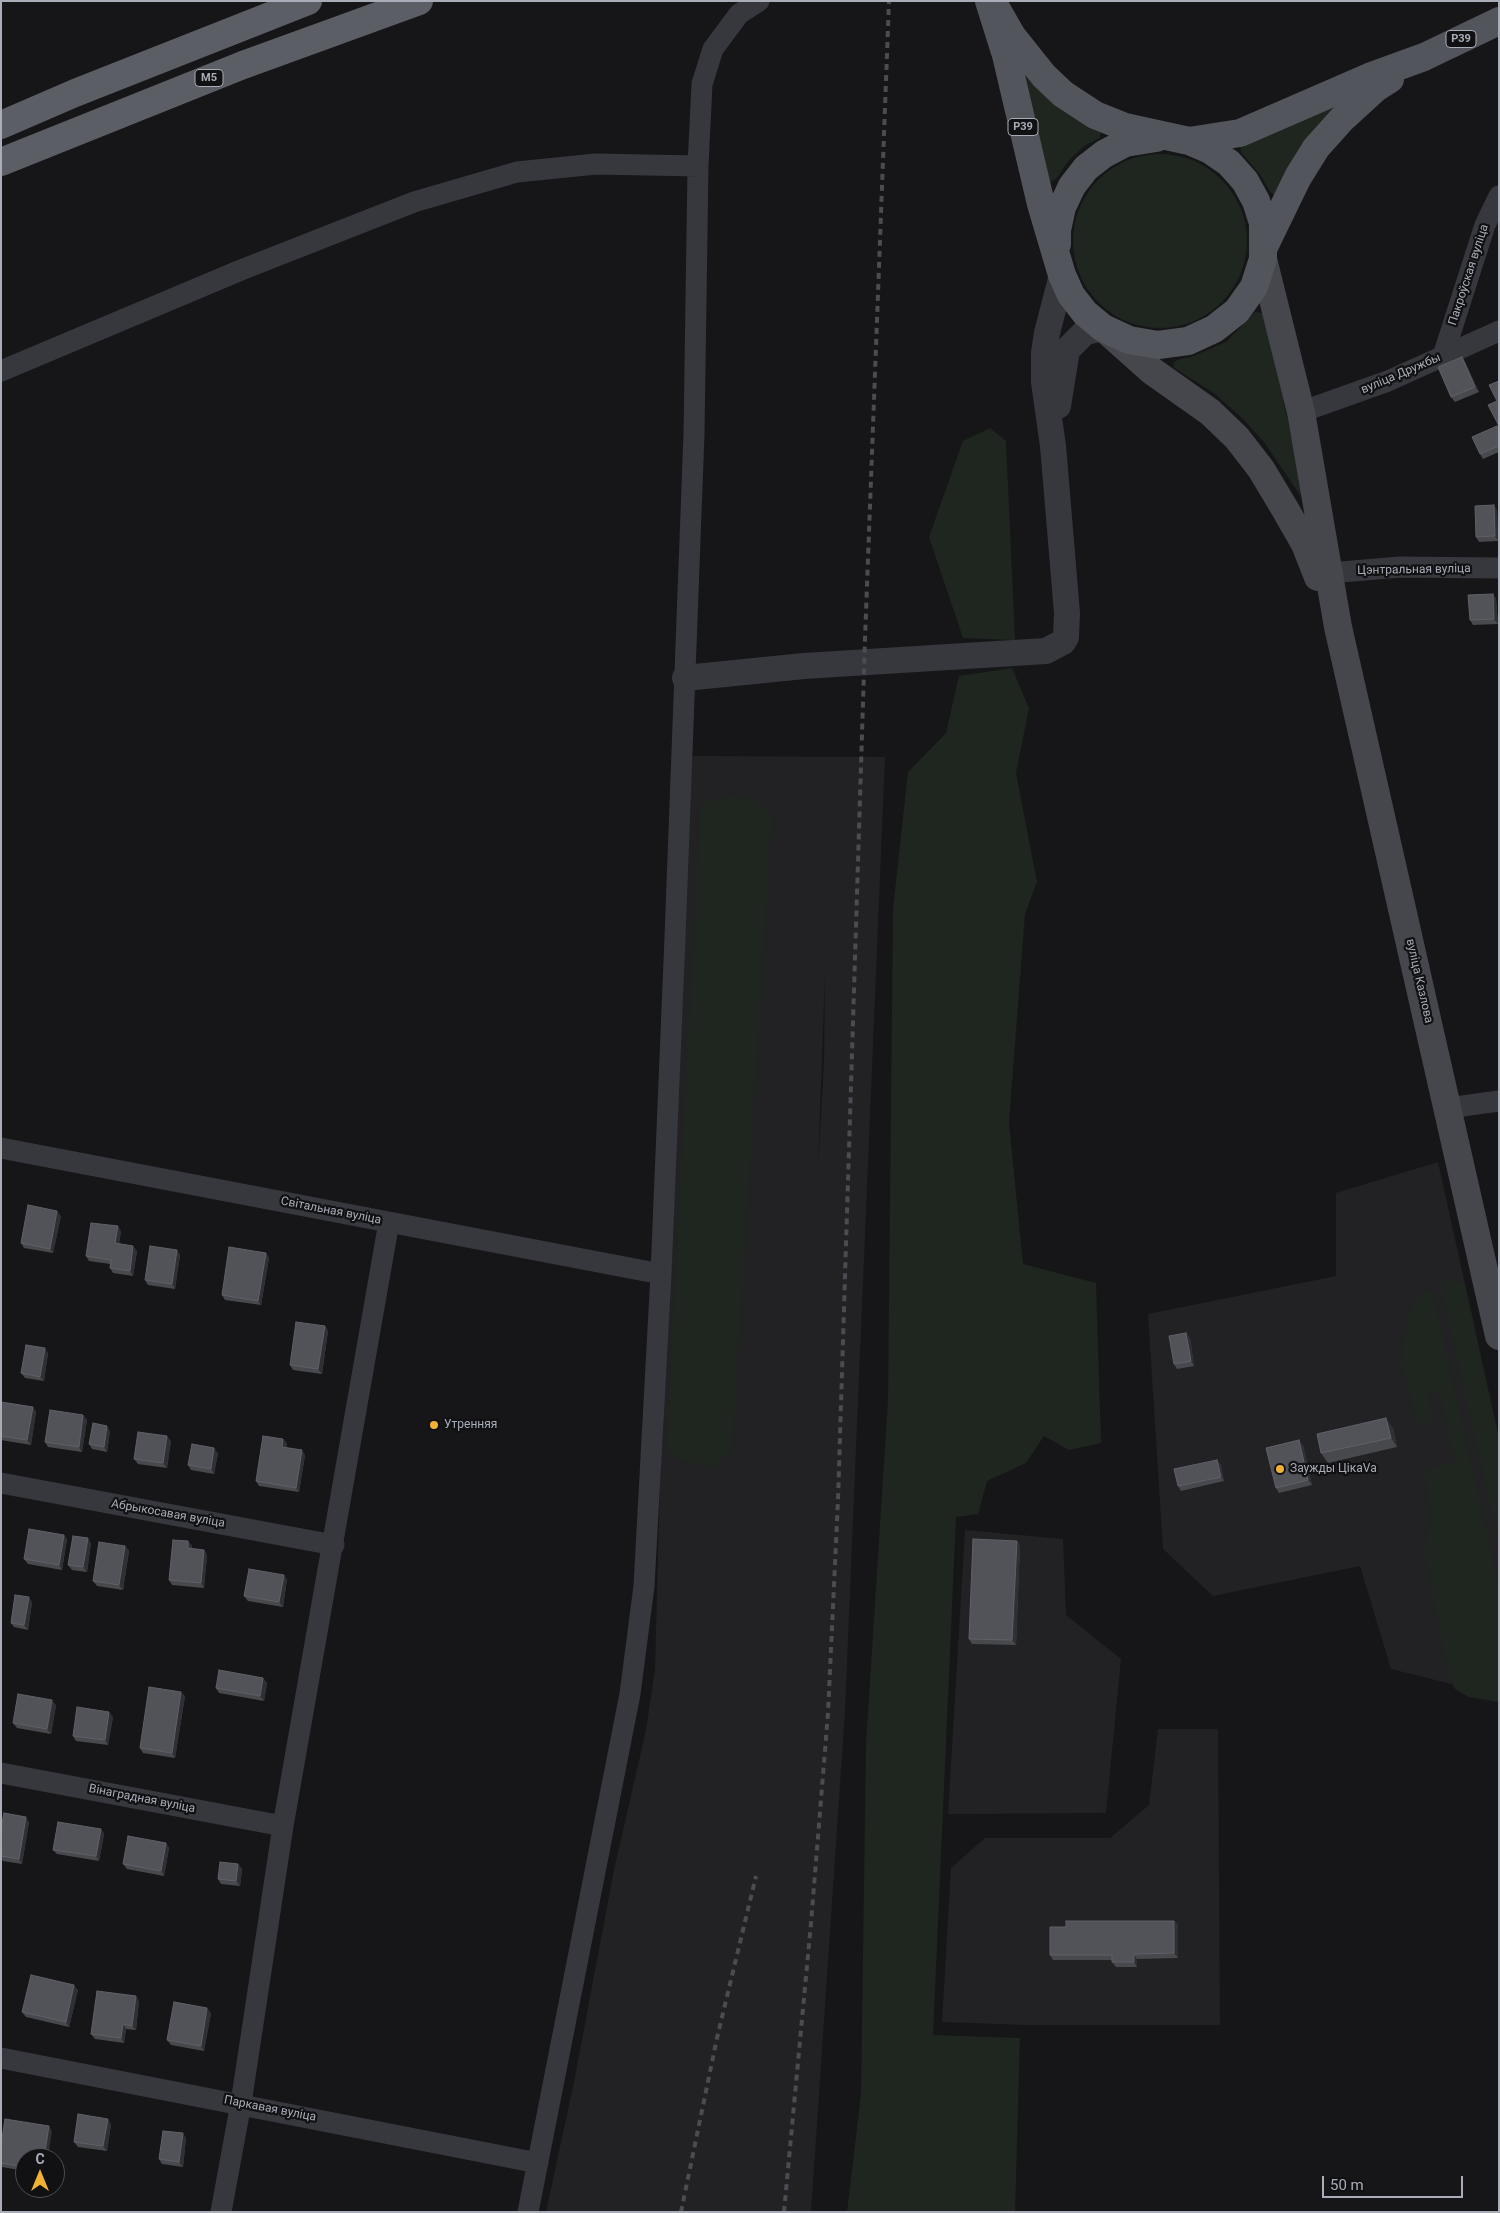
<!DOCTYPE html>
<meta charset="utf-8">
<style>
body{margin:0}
#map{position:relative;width:1500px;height:2213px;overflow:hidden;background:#161618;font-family:Roboto,sans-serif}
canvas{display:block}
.frame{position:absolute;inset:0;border:2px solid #a8adb8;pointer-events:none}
.north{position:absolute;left:15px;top:2148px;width:50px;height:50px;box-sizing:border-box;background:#111113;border:1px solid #4d4f55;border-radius:50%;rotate:0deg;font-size:14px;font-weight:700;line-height:20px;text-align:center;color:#a8adb8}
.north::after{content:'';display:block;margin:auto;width:18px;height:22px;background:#f2b134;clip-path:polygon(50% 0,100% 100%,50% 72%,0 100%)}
.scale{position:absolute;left:1322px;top:2176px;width:141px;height:22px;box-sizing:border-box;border:2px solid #a8adb8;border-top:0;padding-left:6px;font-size:15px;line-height:18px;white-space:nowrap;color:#a8adb8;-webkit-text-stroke:4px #111113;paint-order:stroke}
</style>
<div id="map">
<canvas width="1500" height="2213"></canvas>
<div class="frame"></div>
<div class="north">С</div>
<div class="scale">50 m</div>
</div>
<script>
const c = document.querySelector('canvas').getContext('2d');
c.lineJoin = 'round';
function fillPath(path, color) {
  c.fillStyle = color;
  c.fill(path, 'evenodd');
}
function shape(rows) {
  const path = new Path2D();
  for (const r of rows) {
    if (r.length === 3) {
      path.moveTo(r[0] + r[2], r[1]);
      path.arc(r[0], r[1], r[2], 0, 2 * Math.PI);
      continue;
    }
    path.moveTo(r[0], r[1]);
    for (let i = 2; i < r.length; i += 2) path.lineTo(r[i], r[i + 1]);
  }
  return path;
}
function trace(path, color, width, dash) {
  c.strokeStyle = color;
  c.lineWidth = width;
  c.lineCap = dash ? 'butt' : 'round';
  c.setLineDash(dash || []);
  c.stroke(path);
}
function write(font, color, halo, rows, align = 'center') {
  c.font = font + ' Roboto,sans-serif';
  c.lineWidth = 4.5;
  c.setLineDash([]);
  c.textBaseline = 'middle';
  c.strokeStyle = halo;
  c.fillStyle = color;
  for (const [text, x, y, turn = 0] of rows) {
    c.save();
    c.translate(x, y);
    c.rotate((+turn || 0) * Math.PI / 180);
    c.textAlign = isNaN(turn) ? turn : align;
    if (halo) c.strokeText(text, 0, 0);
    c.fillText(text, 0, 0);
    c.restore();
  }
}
fillPath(shape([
 [691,756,885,757,845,1711,811,2212,546,2212,574,2082,614,1870,646,1730,655,1669,660,1482],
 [825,973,824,1063,818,1168],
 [1438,1162,1499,1438,1499,1696,1391,1669,1360,1566,1213,1596,1163,1549,1148,1314,1336,1276,1336,1193],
 [965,1530,1063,1539,1066,1615,1121,1659,1106,1813,948,1814],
 [1158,1729,1218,1729,1220,2025,1027,2025,942,2022,951,1868,985,1838,1110,1838,1149,1805]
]), '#222225');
fillPath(shape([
 [1021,66,1101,128,1100,138,1086,145,1069,160,1056,179,1050,182],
 [1340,104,1274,195,1270,192,1261,176,1241,152,1240,145],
 [1160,241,87],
 [1255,312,1262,313,1265,316,1304,494,1300,495,1264,442,1241,417,1215,394,1173,367,1174,362,1180,359,1191,357,1226,342],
 [990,428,1006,441,1015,640,963,638,929,537,963,441],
 [1012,668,1029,708,1016,773,1037,882,1025,914,1009,1122,1023,1264,1096,1283,1101,1443,1069,1450,1044,1436,1026,1463,987,1481,978,1514,956,1517,933,2035,1020,2038,1015,2212,847,2212,861,2094,866,1744,888,1400,893,909,908,772,946,733,959,676],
 [728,796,754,800,772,814,732,1448,713,1468,677,1459,666,1447,701,803],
 [1450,1278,1465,1284,1499,1440,1499,1543,1440,1284],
 [1432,1290,1499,1588,1499,1702,1469,1697,1455,1689,1449,1675,1425,1553,1431,1515,1424,1470,1455,1462,1440,1392,1428,1394,1432,1424,1419,1428,1401,1362,1407,1318,1415,1302,1422,1294]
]), '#1e261f');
trace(shape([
 [1443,356,1485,225,1499,196],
 [1,371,241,270,414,202,517,172,596,164,698,166],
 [1301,412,1388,381,1499,331],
 [1329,573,1400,567,1499,568],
 [1448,1108,1499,1101],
 [1,1148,661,1274],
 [1,1483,334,1545],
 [1,1773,283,1826],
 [1,2058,538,2163],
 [221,2212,241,2103,283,1826,389,1222],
 [528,2212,630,1694,644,1586,661,1274,675,937,694,434,698,166,702,84,713,49,739,14,759,1]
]), '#37383d', 21);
trace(shape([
 [1058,406,1067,350,1085,332,1103,328],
 [685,678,804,666,1046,651,1063,642,1066,637,1067,613,1053,446,1044,382,1044,353,1047,333,1062,275]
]), '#37383d', 26);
trace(shape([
 [1263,259,1301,412,1338,627,1499,1336],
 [1106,330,1152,371,1210,412,1237,438,1261,469,1285,509,1305,544,1318,577]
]), '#45474d', 28);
trace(shape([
 [989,1,1006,55,1041,204,1062,275,1071,295,1085,313,1103,328,1129,340,1158,345,1188,341,1214,329,1237,311,1254,287,1263,259,1263,223,1256,201,1245,181,1229,163,1210,150,1189,141,1125,127,1095,115,1063,94,1044,76,1012,36,992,1],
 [1189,141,1240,133,1369,77,1424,57,1499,21],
 [1057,244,1057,230,1062,207,1072,186,1086,168,1104,154,1125,143,1156,138],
 [1264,247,1298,177,1316,148,1342,119,1376,88,1390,79]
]), '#53555c', 28);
trace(shape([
 [1,125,75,93,308,1],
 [1,162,243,65,419,1]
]), '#5b5e65', 28);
trace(shape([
 [681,2212,717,2038,756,1876],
 [784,2212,811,1923,828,1713,838,1500,865,639,889,1]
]), '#4a4c52', 4, [6, 5]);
fillPath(shape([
 [1462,357,1465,362,1479,392,1455,402,1451,397],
 [1497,426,1499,429,1499,452,1483,459,1480,454],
 [1497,510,1498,541,1479,542,1476,537],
 [1493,594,1496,599,1498,624,1473,625,1470,620],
 [61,1216,53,1253,24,1248,21,1243],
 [121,1231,119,1244,137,1251,133,1276,113,1273,110,1268,110,1264,89,1261,86,1256],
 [177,1250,180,1255,175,1289,148,1285,145,1280],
 [266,1253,269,1258,261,1305,225,1300,222,1295],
 [325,1326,328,1331,322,1374,293,1370,290,1365],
 [1190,1338,1194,1366,1177,1369,1174,1364],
 [48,1353,44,1381,25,1378,21,1373],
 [1,1402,33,1407,36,1412,31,1445,1,1440],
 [83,1415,87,1420,82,1452,48,1447,45,1442],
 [1393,1428,1397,1447,1328,1463,1321,1453],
 [110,1431,107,1452,92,1449,89,1444],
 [283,1439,287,1444,286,1448,305,1455,299,1492,259,1486,256,1481],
 [171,1441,167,1468,138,1464,134,1459],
 [1303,1445,1312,1485,1279,1493,1276,1488],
 [218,1453,214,1474,191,1470,188,1465],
 [1217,1460,1221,1465,1224,1481,1181,1491,1178,1486],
 [64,1535,67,1539,62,1570,28,1564,24,1559],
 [188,1541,192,1546,192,1549,204,1550,207,1555,204,1588,172,1585,169,1580],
 [91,1543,87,1572,72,1570,68,1565],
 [1020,1545,1016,1645,972,1644,969,1639],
 [125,1546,129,1551,123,1590,97,1586,93,1581],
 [287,1579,283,1607,248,1601,244,1596],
 [32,1602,28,1630,14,1627,11,1623],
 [263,1678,267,1683,264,1701,219,1693,216,1688],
 [185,1696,175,1758,143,1753,140,1748],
 [56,1705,51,1734,17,1728,13,1723],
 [113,1717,108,1745,76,1741,73,1736],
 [29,1822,22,1864,3,1861,1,1858,1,1828],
 [101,1829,104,1834,99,1861,57,1854,53,1850],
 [166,1843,169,1848,164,1876,127,1869,123,1864],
 [238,1864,242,1869,240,1886,221,1884,218,1879],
 [1174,1921,1178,1925,1178,1958,1137,1959,1137,1967,1116,1967,1112,1962,1112,1960,1053,1960,1050,1955,1066,1927],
 [78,1990,69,2027,26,2017,22,2012],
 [139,2001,136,2030,126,2029,124,2043,95,2039,91,2034],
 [211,2013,204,2051,171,2045,167,2040],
 [111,2124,107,2151,78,2147,74,2142],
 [52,2131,25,2158,25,2171,2,2167,1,2166,1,2145],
 [186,2138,183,2167,162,2164,159,2159]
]), '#47494d');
fillPath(shape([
 [1462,357,1465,362,1479,392,1475,387],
 [1494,505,1497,510,1498,541,1495,536],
 [1493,594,1496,599,1498,624,1494,619],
 [57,1211,61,1216,53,1253,50,1249],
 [118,1226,121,1231,118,1248,115,1243],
 [133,1246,137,1251,133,1276,130,1271],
 [177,1250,180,1255,175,1289,172,1284],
 [266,1253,269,1258,261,1305,258,1301],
 [325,1326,328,1331,322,1374,318,1369],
 [1186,1333,1190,1338,1194,1366,1191,1361],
 [45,1348,48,1353,44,1381,40,1377],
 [33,1407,36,1412,31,1445,27,1440],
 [83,1415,87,1420,82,1452,79,1447],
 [1386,1418,1393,1428,1397,1447,1391,1438],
 [107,1426,110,1431,107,1452,104,1447],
 [167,1436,171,1441,167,1468,163,1463],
 [283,1439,287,1444,285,1452,282,1447],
 [1299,1440,1303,1445,1312,1485,1308,1480],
 [214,1448,218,1453,214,1474,211,1469],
 [302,1450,305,1455,299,1492,296,1488],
 [1217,1460,1221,1465,1224,1481,1221,1477],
 [64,1535,67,1539,62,1570,59,1565],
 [88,1538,91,1543,87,1572,83,1567],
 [188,1541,192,1546,191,1553,188,1548],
 [1017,1541,1020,1545,1016,1645,1012,1640],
 [125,1546,129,1551,123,1590,119,1585],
 [204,1550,207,1555,204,1588,201,1583],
 [284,1575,287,1579,283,1607,279,1602],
 [29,1597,32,1602,28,1630,24,1625],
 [263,1678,267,1683,264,1701,260,1696],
 [181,1692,185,1696,175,1758,172,1753],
 [52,1700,56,1705,51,1734,47,1729],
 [109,1712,113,1717,108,1745,105,1740],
 [26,1817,29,1822,22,1864,19,1859],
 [101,1829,104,1834,99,1861,96,1856],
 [166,1843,169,1848,164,1876,161,1871],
 [238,1864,242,1869,240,1886,236,1881],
 [1174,1921,1178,1925,1178,1958,1174,1953],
 [1134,1954,1137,1959,1137,1967,1134,1962],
 [74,1985,78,1990,69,2027,66,2022],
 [136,1996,139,2001,136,2030,132,2026],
 [207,2008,211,2013,204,2051,201,2046],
 [123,2024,126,2029,124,2043,121,2038],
 [108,2119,111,2124,107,2151,103,2146],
 [49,2126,52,2131,48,2158,44,2158],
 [183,2133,186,2138,183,2167,179,2162]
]), '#2f3033');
const building = shape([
 [1462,357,1475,387,1451,397,1438,367,1462,357],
 [1499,381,1499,426,1488,405,1497,401,1489,385,1499,381],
 [1497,426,1499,431,1499,446,1480,454,1472,437,1497,426],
 [1494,505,1495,536,1476,537,1475,506,1494,505],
 [1493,594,1494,619,1470,620,1468,595,1493,594],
 [28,1205,57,1211,50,1249,21,1243,28,1205],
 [91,1223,118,1226,115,1243,133,1246,130,1271,110,1268,111,1260,86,1256,91,1223],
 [150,1246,177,1250,172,1284,145,1280,150,1246],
 [229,1247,266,1253,258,1301,222,1295,229,1247],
 [296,1322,325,1326,318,1369,290,1365,296,1322],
 [1186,1333,1191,1361,1174,1364,1169,1336,1186,1333],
 [26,1345,45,1348,40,1377,21,1373,26,1345],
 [1,1402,33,1407,27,1440,1,1436,1,1402],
 [50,1410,83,1415,79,1447,45,1442,50,1410],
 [1386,1418,1391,1438,1321,1453,1317,1434,1386,1418],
 [93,1423,107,1426,104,1447,89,1444,93,1423],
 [138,1432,167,1436,163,1463,134,1459,138,1432],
 [263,1436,283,1439,282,1447,302,1450,296,1488,256,1481,263,1436],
 [1299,1440,1308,1480,1276,1488,1266,1448,1299,1440],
 [192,1444,214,1448,211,1469,188,1465,192,1444],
 [1217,1460,1221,1477,1178,1486,1174,1469,1217,1460],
 [29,1529,64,1535,59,1565,24,1559,29,1529],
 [73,1536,88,1538,83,1567,68,1565,73,1536],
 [973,1539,1017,1541,1012,1640,969,1639,973,1539],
 [173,1540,188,1541,188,1548,204,1550,201,1583,169,1580,173,1540],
 [99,1542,125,1546,119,1585,93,1581,99,1542],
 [249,1569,284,1575,279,1602,244,1596,249,1569],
 [15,1595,29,1597,24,1625,11,1623,15,1595],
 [219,1670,263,1678,260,1696,216,1688,219,1670],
 [149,1687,181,1692,172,1753,140,1748,149,1687],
 [18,1694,52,1700,47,1729,13,1723,18,1694],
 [77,1707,109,1712,105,1740,73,1736,77,1707],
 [4,1813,26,1817,19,1859,1,1856,1,1828,4,1813],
 [58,1822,101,1829,96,1856,53,1850,58,1822],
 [128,1836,166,1843,161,1871,123,1864,128,1836],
 [220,1862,238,1864,236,1881,218,1879,220,1862],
 [1066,1921,1174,1921,1174,1953,1134,1954,1134,1962,1112,1962,1112,1955,1050,1955,1050,1927,1066,1927,1066,1921],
 [31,1975,74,1985,66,2022,22,2012,31,1975],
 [97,1991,136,1996,132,2026,123,2024,121,2038,91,2034,97,1991],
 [174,2002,207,2008,201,2046,167,2040,174,2002],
 [78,2114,108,2119,103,2146,74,2142,78,2114],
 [5,2119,49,2126,44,2158,25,2158,25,2167,1,2163,1,2145,5,2119],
 [163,2131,183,2133,179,2162,159,2159,163,2131]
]);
fillPath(building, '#525359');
trace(building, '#5f6168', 1);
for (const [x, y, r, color] of [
 [434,1425,5,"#f2b134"],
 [1280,1469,5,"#f2b134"]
]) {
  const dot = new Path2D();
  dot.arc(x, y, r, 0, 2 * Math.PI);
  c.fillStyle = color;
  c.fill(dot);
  trace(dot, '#111113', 2);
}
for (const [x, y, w] of [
 [1461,39,30],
 [209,78,28],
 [1023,127,30]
]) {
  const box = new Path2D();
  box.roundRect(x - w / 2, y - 8.5, w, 17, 4);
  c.fillStyle = '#111113';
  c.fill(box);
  trace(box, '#a8adb8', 1);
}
write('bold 11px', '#a8adb8', null, [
 ["Р39",1461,39],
 ["М5",209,78],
 ["Р39",1023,127]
]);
write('12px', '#a8adb8', '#111113', [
 ["Пакроўская вуліца",1469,275,-72],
 ["вуліца Дружбы",1401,374,-23],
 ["Цэнтральная вуліца",1414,570,-1],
 ["вуліца Казлова",1419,981,77],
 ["Світальная вуліца",331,1211,11],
 ["Абрыкосавая вуліца",168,1514,10],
 ["Вінаградная вуліца",142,1799,11],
 ["Паркавая вуліца",270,2109,11]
]);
write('12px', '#a8adb8', '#111113', [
 ["Утренняя",444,1425],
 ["Заужды ЦікаVа",1290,1469]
], 'left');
</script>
